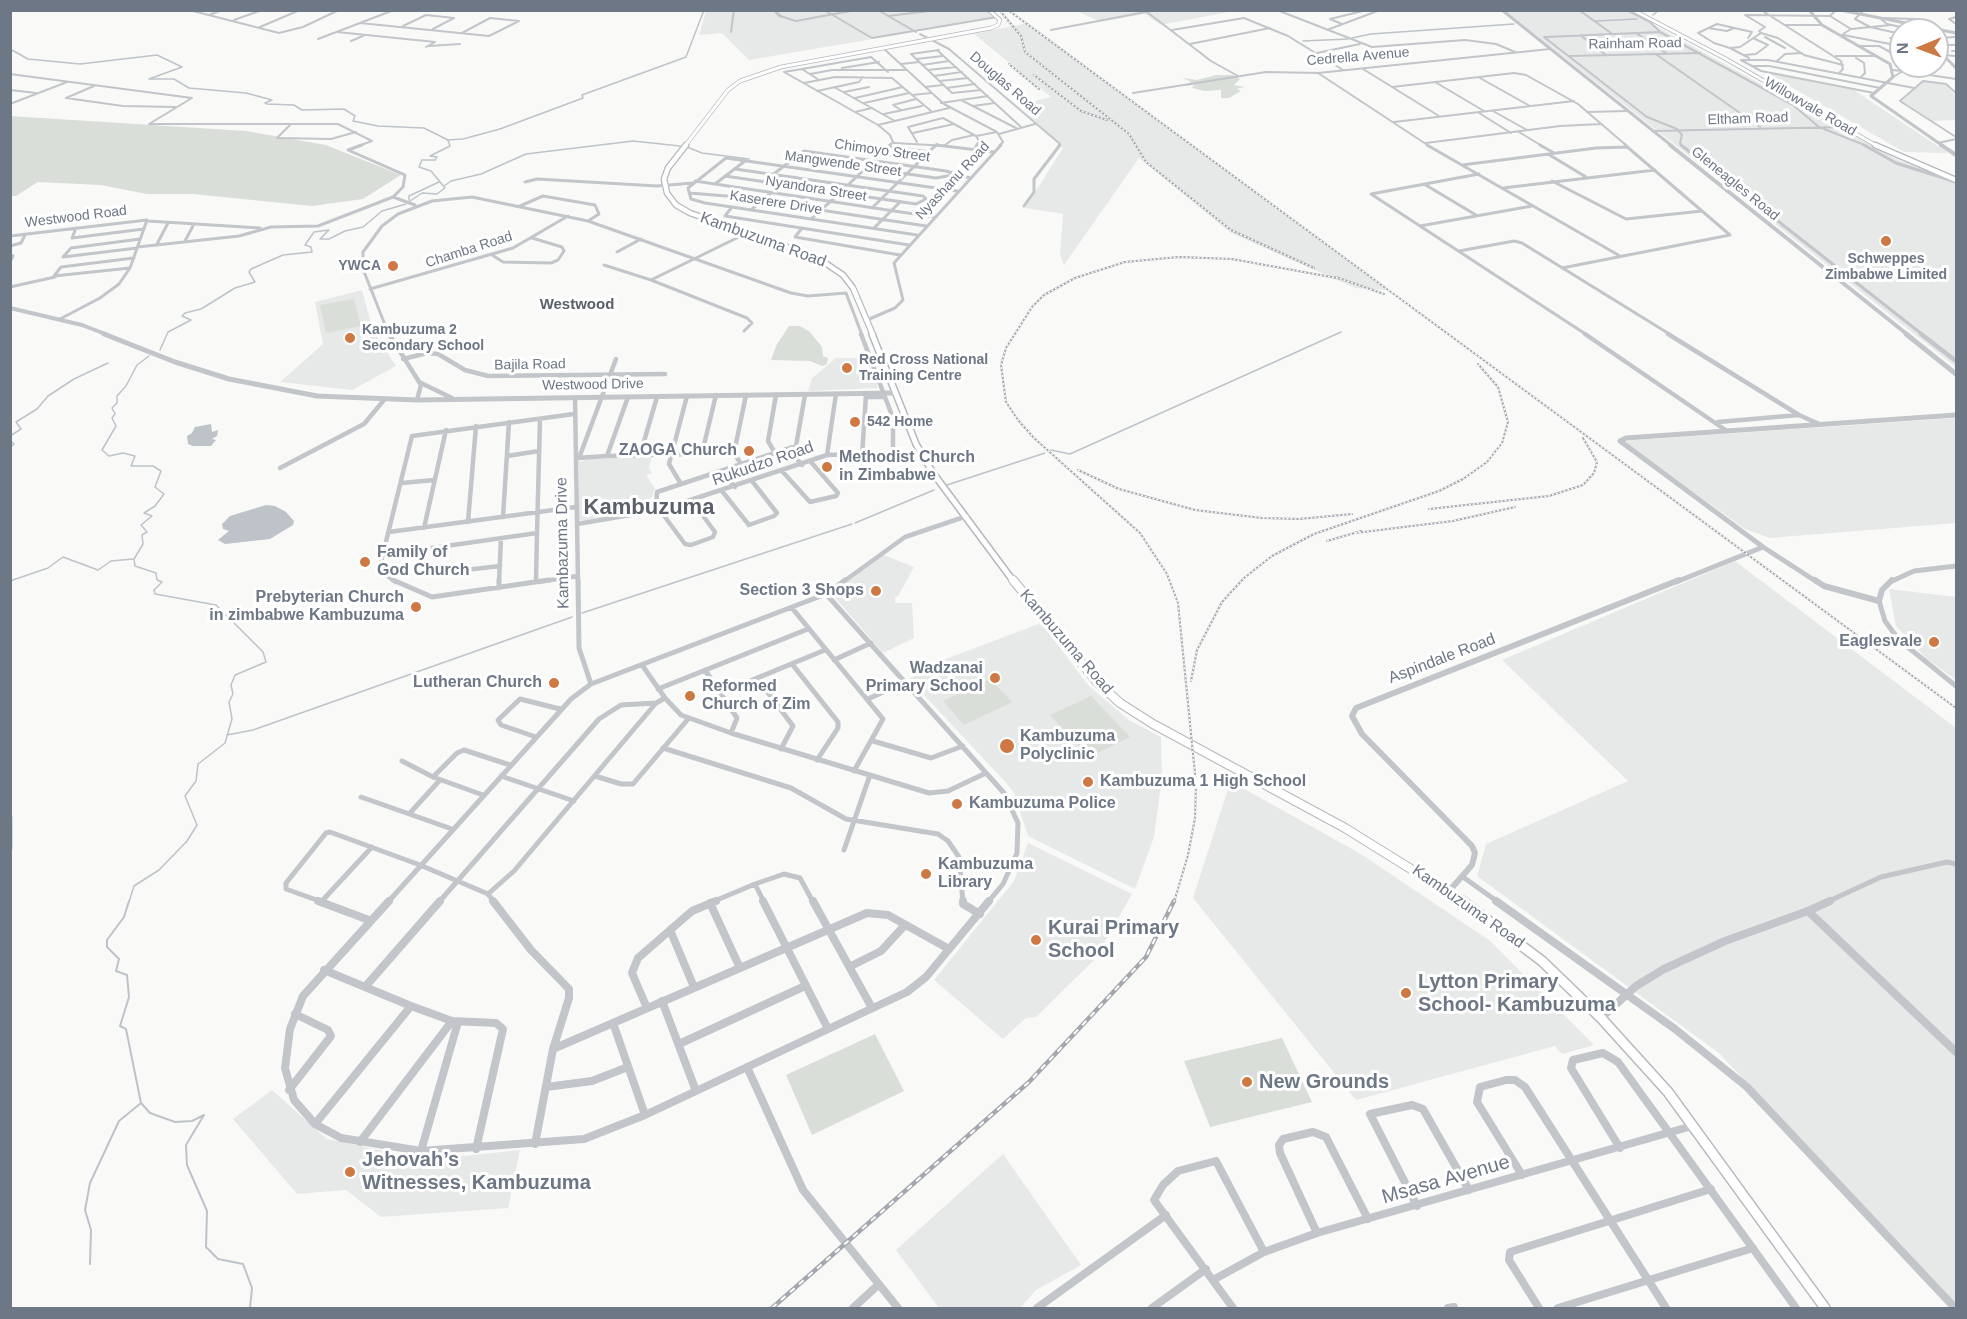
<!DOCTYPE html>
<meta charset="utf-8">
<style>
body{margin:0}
#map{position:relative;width:1967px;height:1319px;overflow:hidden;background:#f9faf8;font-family:Arial,sans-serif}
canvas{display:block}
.frame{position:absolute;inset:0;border:12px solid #6d7785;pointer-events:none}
.north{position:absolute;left:1889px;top:18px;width:60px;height:60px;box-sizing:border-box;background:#fff;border:2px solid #c5c9ce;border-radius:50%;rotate:269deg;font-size:16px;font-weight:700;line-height:24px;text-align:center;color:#6d7785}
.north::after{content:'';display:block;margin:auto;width:21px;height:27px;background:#ce7944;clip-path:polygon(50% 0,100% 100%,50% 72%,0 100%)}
</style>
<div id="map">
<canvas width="1967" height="1319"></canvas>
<div class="frame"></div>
<div class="north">N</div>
</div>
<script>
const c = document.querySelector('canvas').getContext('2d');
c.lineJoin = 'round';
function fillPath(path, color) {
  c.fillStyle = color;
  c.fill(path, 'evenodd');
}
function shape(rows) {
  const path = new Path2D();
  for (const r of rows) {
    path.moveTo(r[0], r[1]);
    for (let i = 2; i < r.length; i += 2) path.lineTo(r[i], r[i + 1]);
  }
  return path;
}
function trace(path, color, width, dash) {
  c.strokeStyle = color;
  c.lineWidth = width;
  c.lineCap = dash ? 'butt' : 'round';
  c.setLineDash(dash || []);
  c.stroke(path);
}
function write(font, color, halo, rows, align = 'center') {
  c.font = font + ' Arial,sans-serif';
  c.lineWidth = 6;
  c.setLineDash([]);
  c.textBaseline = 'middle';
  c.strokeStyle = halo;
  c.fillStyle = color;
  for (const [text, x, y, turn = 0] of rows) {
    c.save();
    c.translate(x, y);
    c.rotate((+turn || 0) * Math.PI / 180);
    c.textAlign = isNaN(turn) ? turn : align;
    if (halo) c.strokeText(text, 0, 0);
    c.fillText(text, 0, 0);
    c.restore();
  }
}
fillPath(shape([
 [986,10,996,18,749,60,722,33,699,35,706,11],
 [1076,11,1234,11,1161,25,1145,14,1101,22],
 [1506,11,1629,11,1894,158,1956,182,1956,367],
 [1028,23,1388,290,1355,288,1231,233,1139,158,1064,265,1060,255,1063,214,1025,208,1063,148,1024,110,1037,109,1030,102,1051,97,974,34],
 [1765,72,1854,90,1948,153,1904,152],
 [1923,81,1945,84,1956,96,1956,120,1933,121,1902,101],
 [362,290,373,331,396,366,352,390,280,382,323,344,315,302],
 [836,358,868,358,878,388,808,391,812,378],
 [1956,418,1956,523,1770,538,1745,529,1622,441],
 [652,456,649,468,652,473,646,475,655,488,647,512,578,521,579,462,587,459],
 [881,554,914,567,898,596,895,597,895,603,912,603,914,638,883,653,832,594],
 [1735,561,1956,728,1956,1308,1720,1054,1477,876,1486,844,1628,781,1502,660],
 [1889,589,1956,597,1956,680,1926,658,1896,626],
 [1041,623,1089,686,1129,720,1161,737,1162,778,1154,837,1135,889,1028,836,1014,793,1008,785,909,679,946,659],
 [1229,786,1239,786,1361,854,1489,940,1594,1045,1562,1054,1555,1046,1356,1100,1193,898],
 [1028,843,1132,894,1095,959,1036,1017,1026,1018,1003,1039,934,980,1014,881],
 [272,1090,327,1139,426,1160,520,1150,508,1208,381,1217,346,1190,297,1194,233,1119],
 [1003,1154,1081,1265,1036,1290,1020,1308,939,1308,896,1250]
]), '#e7e9e8');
fillPath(shape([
 [1216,75,1233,75,1240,79,1234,85,1244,87,1237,89,1241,91,1229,98,1221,98,1221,90,1205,91,1192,88,1194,85,1184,86,1191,82,1183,78,1197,80],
 [10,116,246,131,326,145,401,175,363,199,312,206,193,194,147,194,101,185,38,182,16,196,11,196],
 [354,299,361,326,326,333,320,305],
 [789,326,800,326,810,332,822,347,823,356,828,358,827,364,822,366,810,361,771,360,777,344],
 [990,679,1012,702,964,725,943,701],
 [1091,696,1130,737,1089,757,1050,715],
 [875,1034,904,1091,812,1135,786,1075],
 [1282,1038,1312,1102,1210,1127,1184,1061]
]), '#d9ded8');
fillPath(shape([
 [211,424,212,432,218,430,217,436,212,439,216,440,211,446,193,446,188,444,187,436,192,433,195,427],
 [266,505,275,506,286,512,294,521,293,525,270,539,225,544,218,540,229,531,223,529,222,524,230,516]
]), '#bdc3c9');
trace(shape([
 [1653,15,1659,10],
 [1596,21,1637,19],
 [1352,38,1371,34,1514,24],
 [1303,41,1348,39],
 [10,49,28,59,80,64,157,55,182,67,149,79,174,79,189,88,246,93,272,100,265,103,267,104,294,105,302,110,344,109,355,116,353,121,378,126,424,128,448,140,450,146,430,156,437,157,435,160,422,160,419,167,431,171,445,188,437,194,422,193,410,201],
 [447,140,463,139,500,129,583,98,582,95,686,57,704,10],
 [687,147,702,153,749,159],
 [444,186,451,181,481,174,526,154,633,141,680,146],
 [409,200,409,196,439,182],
 [160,350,168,332,191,320,182,316,185,313,201,309,235,288,255,282,249,272,251,269,283,255,312,252,311,247,305,245,314,232,329,230,320,239,329,239,345,231,363,227,382,211,406,204],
 [10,436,21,429,16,422,37,409,48,396,74,379,108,363],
 [10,440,14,444,10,448],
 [1051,450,1070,454,1341,332],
 [947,485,1045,453],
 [855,523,934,490],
 [10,581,48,568,63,557,98,570,111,561,133,559],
 [582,613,852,524],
 [227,735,253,730,572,617],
 [129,902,134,886,159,870,187,841,197,825,185,796,196,781,198,764,225,743,232,719,229,702,233,694,231,685,235,675,266,662,263,652,216,605,155,594,154,590,162,582,157,580,156,573,135,566,134,559,143,544,142,535,147,532,141,525,152,516,144,513,155,506,164,494,155,487,161,471,153,466,131,466,135,456,123,453,109,456,102,450,116,426,112,418,115,414,112,408,117,403,117,396,126,386,137,365,149,356]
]), '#bdc3c9', 1.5);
trace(shape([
 [129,901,124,917,107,940,107,947,119,959,116,971,127,975,129,997,120,1026,126,1029,141,1103,150,1113,175,1122,192,1121,204,1115,186,1145,187,1165,207,1211,206,1247,218,1259,243,1264,252,1288,250,1308],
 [90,1264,91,1230,85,1210,90,1183,119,1121,141,1103]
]), '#bdc3c9', 2);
const secondaryFar4 = shape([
 [1633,10,1726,59,1877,146],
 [685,146,728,90,740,81,781,67,991,28,998,25,1000,20,989,10]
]);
const secondaryFar3 = shape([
 [686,145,668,168,664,179,667,193,676,205,690,213,818,258,843,275,853,288,873,335],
 [1875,145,1956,180]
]);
const secondaryFar2 = shape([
 [872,334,916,444,933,473,1014,582]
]);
const secondaryFar1 = shape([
 [1013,580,1098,683,1120,703,1153,724,1345,828,1464,902]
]);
const secondary = shape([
 [1462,901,1542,961,1601,1018,1668,1092,1825,1308]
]);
trace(secondaryFar4, '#b5b8bd', 4.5);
trace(secondaryFar3, '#b5b8bd', 7);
trace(secondaryFar2, '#b5b8bd', 8);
trace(secondaryFar1, '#b5b8bd', 10);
trace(secondary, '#b5b8bd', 12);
trace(shape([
 [189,10,279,33,303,27,339,10],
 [824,10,872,38,997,17],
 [878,10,916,32],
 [1277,10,1372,47,1465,40,1496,44,1515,52],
 [1579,10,1611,33],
 [1627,10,1650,22,1660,32,1793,105,1819,127,1867,146],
 [1761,10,1841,61,1843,69,1839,73],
 [1836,10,1830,16,1851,29],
 [1864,10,1855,19,1870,27,1901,34],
 [1927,11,1956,11],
 [1147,12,1211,61,1238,76],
 [209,15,222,10],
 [780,16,796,21,856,10],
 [888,16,937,10],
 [1956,17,1949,19,1956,24],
 [1882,18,1915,19,1941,29],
 [1881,19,1887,24,1915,30],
 [234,20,262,10],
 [360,23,489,36,519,21,490,18,462,33],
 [1342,24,1330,19,1367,10],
 [1785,25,1822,25],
 [403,26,426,15,454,18,433,29],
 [260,27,300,10],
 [1708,28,1727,31,1734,28],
 [1051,30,1156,10],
 [1172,30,1244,18,1288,36,1343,70],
 [1327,30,1380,10],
 [337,32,435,42,426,47],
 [731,32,734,10],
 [1636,33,1666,53],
 [1761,33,1778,38,1804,55,1843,65],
 [920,34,949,49,1060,144,1058,146],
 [1843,34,1851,29,1891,25],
 [1580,35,1606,55],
 [1843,35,1901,46],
 [1544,37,1647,117,1677,129,1682,135,1680,143,1682,146],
 [1545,37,1660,32],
 [1765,37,1785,48],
 [1890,38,1901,40],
 [1937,38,1956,37],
 [318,39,394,10],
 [351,41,363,36],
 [1190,44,1270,28],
 [1937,45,1956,45],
 [429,46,460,44],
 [1859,46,1879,46,1901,58],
 [883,48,944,104,997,132,1003,142,999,146],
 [1730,48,1714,43,1698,33,1717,24,1752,32,1748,38],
 [937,50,1021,127],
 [1952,51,1956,51],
 [1317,53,1360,44],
 [911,54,952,93,981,90],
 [911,54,939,50],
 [1657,55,1760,127],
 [1745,55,1756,54,1768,45,1753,38],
 [1943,55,1956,56],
 [1570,56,1700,53],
 [1836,56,1877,56],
 [1749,58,1730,48,1740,47,1761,33,1759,31,1765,27,1745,15,1830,16],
 [1856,58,1864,63,1865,73,1861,77],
 [916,59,943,56],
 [1777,61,1785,54,1802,53],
 [901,64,919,62],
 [922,65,949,61],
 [1753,66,1769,66,1880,88],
 [842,68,879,62],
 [802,69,871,57,888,72],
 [1363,69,1439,116],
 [831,70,907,70],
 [928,70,956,67],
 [1892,70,1903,71,1909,66],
 [1318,73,1429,146],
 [10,74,192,98,149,124,338,124,372,141,358,146],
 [810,74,832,70],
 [934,76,962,72],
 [1893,77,1903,71,1956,79],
 [1480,78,1530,106],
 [819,80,802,69,784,72,878,125,890,135,893,142,889,146],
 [940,81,968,78],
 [1435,82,1484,111],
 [804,83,835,77,892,78,931,111],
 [94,86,66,98,123,106,176,107],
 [834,87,895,121],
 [925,87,943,85],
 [1392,87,1514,73,1526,75,1578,104,1627,146],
 [947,88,975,84],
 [10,90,36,93],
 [817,91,859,82,863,77],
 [844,92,869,87],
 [1133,93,1266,72,1318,73,1550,49],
 [1874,93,1761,71,1741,60,1768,60,1914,88],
 [1956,93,1946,84,1923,81,1900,101,1956,137],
 [912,95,931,93],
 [855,98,903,87],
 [961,100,1016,128],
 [864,103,909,93],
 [941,103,988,96],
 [10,104,67,82],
 [973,106,995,103],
 [901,110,893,105,916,99],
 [1493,111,1527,130],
 [855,112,872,108],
 [1587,112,1627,111],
 [1479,113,1511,133],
 [884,114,922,106],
 [1394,122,1574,101],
 [291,124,277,138,331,139,356,132],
 [878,125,949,108],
 [1652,131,1844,127],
 [1519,132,1542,146],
 [913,133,954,124],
 [999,134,1035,124],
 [976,136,997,132],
 [917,142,908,127,943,118,976,136,979,141,976,146],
 [894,143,948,146],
 [1426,143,1560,126,1601,124],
 [1938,143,1956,139],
 [945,145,952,140,974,135],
 [935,146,937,144]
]), '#c2c5c9', 2);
trace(shape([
 [936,145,994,152],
 [1427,145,1620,256],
 [1540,145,1554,153],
 [1625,145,1730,235],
 [1681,145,1923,335],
 [1864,145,1896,163,1956,182],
 [890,147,930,152],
 [975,149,977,145],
 [883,154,922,159],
 [1548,154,1586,177],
 [794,158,936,178,953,175],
 [1462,165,1596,148,1627,147],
 [1479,174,1371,194,1587,335],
 [725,176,916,204,926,199,923,196,735,169],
 [695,181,934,217],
 [1552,181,1626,219,1702,211],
 [525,182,537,179,657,186,693,183],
 [763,182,804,151,946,171,970,178],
 [715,184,745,161],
 [1424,184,1476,215],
 [848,185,890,145],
 [1503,188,1655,170],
 [689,193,739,197],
 [393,197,415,205],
 [761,201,926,226],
 [520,206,543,196,595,205,599,214,588,221],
 [1024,206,1034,192,1034,179,1060,145],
 [732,207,725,216,909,245],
 [872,208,936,145],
 [752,209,771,193],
 [811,219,841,192],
 [148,221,260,228],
 [1420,226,1532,206],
 [76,228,72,238,144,229],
 [802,228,795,237,900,255],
 [874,228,900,202],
 [917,235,705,203,691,199,688,188,726,158,957,191],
 [10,236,147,220,130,268,119,284,100,298,60,319],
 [185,241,194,224],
 [157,244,168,223],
 [10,246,21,243,25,235],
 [138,247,239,236,271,227,318,226,393,197,403,187,405,175,348,150,362,145],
 [137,248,63,257,71,248,140,239],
 [1459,251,1514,241,1522,243,1671,335],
 [617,252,641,239],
 [10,255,13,256,10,262],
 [492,255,503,262,551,263,558,260,564,251,562,247,532,238],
 [604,265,651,280,747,318,752,323,744,331],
 [130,268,54,276,61,267,134,258],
 [1562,268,1730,235],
 [651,280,745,234],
 [10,287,55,277],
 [370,289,513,248,568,216],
 [867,320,895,308,903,300,894,263,1001,145],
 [389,335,363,269,363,252,382,226,398,214,432,201,472,197,588,221,791,293,808,296,846,293,862,335]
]), '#c2c5c9', 3);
trace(shape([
 [389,334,421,385,417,400],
 [861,334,885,397],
 [1585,334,1727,431],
 [1668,334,1799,415,1718,422],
 [1921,334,1956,361],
 [403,359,427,353,438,354,465,370,488,376,665,374],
 [419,382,452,398],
 [575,398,578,582],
 [1799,415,1819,424],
 [788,449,802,465],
 [702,453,716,395],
 [734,453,746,395],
 [775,453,768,441,776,395],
 [640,455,657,397],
 [827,455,893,453,893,418,885,397,866,397],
 [507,456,539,451],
 [607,456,734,453,741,464],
 [862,456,866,395],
 [576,458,607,456,628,397],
 [579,458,616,359],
 [280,468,364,424,384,400],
 [722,471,735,487],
 [782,471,810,502,836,496,838,493,811,462],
 [402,483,434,480],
 [681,484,669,464,687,396],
 [722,491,749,525,774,516,777,513,752,481],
 [692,501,715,532,713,537,691,545,685,544,656,505,657,492,796,446,805,395],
 [503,517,509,422],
 [468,522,476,426],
 [577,524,660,510,827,455,836,394],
 [424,528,446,430],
 [389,532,576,507],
 [423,549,424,562,448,572,500,566],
 [383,555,537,533,540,419],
 [536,581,537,533],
 [396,582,379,570,412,436,574,414],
 [499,582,501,538],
 [538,582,577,576],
 [843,582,905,537,967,516]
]), '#c2c5c9', 4.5);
trace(shape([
 [393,580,432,597,549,580],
 [578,580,579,648,591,684],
 [499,588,499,580],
 [826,594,1004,793,1018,823,1017,853,1003,884,988,902],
 [826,594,845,580],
 [1879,601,1885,621,1899,640,1956,686],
 [792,608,883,719,854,771],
 [834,660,871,643],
 [792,664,838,722,838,728,817,760],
 [642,665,665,698,681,715,731,733,929,793,948,791,986,773],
 [705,670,737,718,731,733],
 [757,678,793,726,781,749],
 [658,689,808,629],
 [721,693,825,650],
 [868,699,905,682],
 [536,737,501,725,498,720,520,699,560,709],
 [873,741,931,758,963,746],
 [663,748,791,788,846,819,938,834,948,841,959,857,963,902],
 [402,761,433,777,483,795],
 [501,776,574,801],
 [595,776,621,784,633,784,688,719],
 [433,777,457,753,464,750,510,765],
 [361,797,452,829],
 [410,813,440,780],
 [10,817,10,849],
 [844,850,870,775],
 [1463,877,1498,902],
 [755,884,784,874,800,878,813,902],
 [488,894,494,902],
 [321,902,372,847],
 [322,902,286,889,286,883,326,833,330,832,420,865,488,894,514,871,656,703,665,698],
 [388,902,571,699,591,684,826,594],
 [439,902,599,719,621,705,656,703],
 [712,902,755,884,764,902],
 [1827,902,1881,877,1947,862,1956,864]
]), '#c2c5c9', 5);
trace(shape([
 [318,901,369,920],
 [389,901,303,996,290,1029,285,1068,294,1100,315,1124,341,1138,421,1151,584,1139,645,1115,907,992,926,977,989,901],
 [493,901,531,950,569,989,569,998,553,1049],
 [763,901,828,1029],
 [813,901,872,1008],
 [963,901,963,904,980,914],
 [1496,901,1675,1029,1747,1087,1955,1308],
 [710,903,740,968],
 [1808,911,1830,901],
 [670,930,694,987],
 [851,966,881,951,905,925],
 [324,970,365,987],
 [662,1001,696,1091],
 [411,1006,365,987,440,901],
 [647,1008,632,973,638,958,692,911,716,901],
 [1601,1018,1636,986,1664,969,1725,941,1808,911,1956,1052],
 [679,1044,805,986],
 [747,1067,803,1190,898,1308],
 [546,1087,592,1081,628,1067],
 [289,1090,331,1036,328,1030,295,1014],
 [645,1115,613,1023,867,913,888,915,949,949],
 [315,1124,411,1006,452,1021,496,1023,503,1029,476,1149],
 [360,1142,452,1021],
 [535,1144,553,1049,613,1023],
 [1620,1148,1571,1068,1573,1060,1603,1053,1618,1062,1796,1308],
 [421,1151,458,1022],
 [1522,1175,1477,1102,1480,1087,1506,1080,1515,1080,1525,1087,1666,1308],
 [1417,1206,1370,1114,1412,1105,1423,1109,1469,1190],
 [1317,1233,1280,1153,1279,1145,1283,1139,1313,1132,1326,1137,1368,1219],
 [1213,1280,1264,1252,1317,1233,1692,1126],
 [853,1308,878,1285],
 [1037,1308,1166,1215],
 [1152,1308,1206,1269],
 [1233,1308,1154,1200,1163,1185,1178,1171,1216,1161,1264,1252],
 [1448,1308,1454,1307],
 [1539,1308,1509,1260,1510,1252,1711,1189],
 [1558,1308,1753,1248]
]), '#c2c5c9', 8);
trace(shape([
 [774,10,780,16],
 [1502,10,1672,146],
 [1809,10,1822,25,1890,64,1893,77,1871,96,1943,146],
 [1840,10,1956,33],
 [1937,49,1956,68]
]), '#c2c5c9', 3);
trace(shape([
 [1670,145,1908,335],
 [1941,145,1956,155],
 [10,308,82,325,108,335]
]), '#c2c5c9', 4);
trace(shape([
 [104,334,175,362,229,379,317,396,417,400,896,393],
 [1906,334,1956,374],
 [1676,582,1763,547],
 [1817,582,1763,547,1620,441,1626,438,1956,415],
 [1890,582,1914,571,1956,566]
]), '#c2c5c9', 5);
trace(shape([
 [1815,580,1824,586,1879,601,1882,590,1892,580],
 [1449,891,1472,865,1475,853,1472,846,1362,734,1352,716,1356,708,1679,580]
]), '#c2c5c9', 6);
trace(secondaryFar4, '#fff', 3);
trace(secondaryFar3, '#fff', 4.5);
trace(secondaryFar2, '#fff', 5);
trace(secondaryFar1, '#fff', 8);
trace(secondary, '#fff', 9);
const railFar1 = shape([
 [1008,10,1956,708],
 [1001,12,1021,36,1025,52,1129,134,1146,162,1231,230,1314,268],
 [1009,64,1039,89],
 [1034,75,1081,111,1107,120],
 [1336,277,1384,294],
 [1078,470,1119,489,1195,510,1262,518,1299,519,1352,514],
 [1429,509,1549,496,1583,485,1594,473,1597,462,1583,438],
 [1355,533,1453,521,1515,507],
 [1327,541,1361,531],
 [1191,681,1197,650,1222,602,1244,578,1272,556,1314,534,1439,491,1463,479,1487,462,1502,443,1508,422,1498,387,1478,364],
 [1174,902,1188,855,1195,818,1196,784,1178,603,1167,574,1140,533,1034,438,1018,420,1006,402,1001,365,1006,348,1032,307,1044,295,1075,278,1125,262,1179,257,1232,259,1342,279]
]);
const rail = shape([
 [772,1308,1029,1082,1146,957,1174,901]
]);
trace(railFar1, '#a4a8ae', 2);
trace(rail, '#a4a8ae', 4.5);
trace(railFar1, '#fff', 1.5, [2]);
trace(rail, '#fff', 2, [6]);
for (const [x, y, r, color] of [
 [1886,241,6,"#ce7944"],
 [393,266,6,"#ce7944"],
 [350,338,6,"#ce7944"],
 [847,368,6,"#ce7944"],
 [855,422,6,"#ce7944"],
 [749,451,6,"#ce7944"],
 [827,467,6,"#ce7944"],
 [365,562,6,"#ce7944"],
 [876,591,6,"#ce7944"],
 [416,607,6,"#ce7944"],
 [1934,642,6,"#ce7944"],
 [995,678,6,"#ce7944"],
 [554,683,6,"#ce7944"],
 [690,696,6,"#ce7944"],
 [1007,746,8,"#ce7944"],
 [1088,782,6,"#ce7944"],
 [957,804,6,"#ce7944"],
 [926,874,6,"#ce7944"],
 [1036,940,6,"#ce7944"],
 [1406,993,6,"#ce7944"],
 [1247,1082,6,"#ce7944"],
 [350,1172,6,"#ce7944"]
]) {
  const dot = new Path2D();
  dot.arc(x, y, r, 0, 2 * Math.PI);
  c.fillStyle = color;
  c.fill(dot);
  trace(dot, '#fff', 2);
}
write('14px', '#6d7785', '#fff', [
 ["Rainham Road",1635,44,-1],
 ["Cedrella Avenue",1358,57,-5],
 ["Douglas Road",1005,84,41],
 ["Willowvale Road",1810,107,30],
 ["Eltham Road",1748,119,-2],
 ["Chimoyo Street",882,151,8],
 ["Mangwende Street",843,164,8],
 ["Nyashanu Road",953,181,-47],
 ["Gleneagles Road",1735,184,39],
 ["Nyandora Street",816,189,9],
 ["Kaserere Drive",776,203,9],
 ["Westwood Road",76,217,-7],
 ["Chamba Road",469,250,-18],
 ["Bajila Road",530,365,-1],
 ["Westwood Drive",593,385,-1]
]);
write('bold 14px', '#6d7785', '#fff', [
 ["Schweppes",1886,259,"center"],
 ["Zimbabwe Limited",1886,275,"center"],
 ["YWCA",381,266,"right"],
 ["Kambuzuma 2",362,330],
 ["Secondary School",362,346],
 ["Red Cross National",859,360],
 ["Training Centre",859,376],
 ["542 Home",867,422]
], 'left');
write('bold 15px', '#5a616b', '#fff', [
 ["Westwood",577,305]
]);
write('16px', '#6d7785', '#fff', [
 ["Kambuzuma Road",763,240,20],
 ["Rukudzo Road",763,464,-19],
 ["Kambazuma Drive",563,543,-91],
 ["Kambuzuma Road",1066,642,49],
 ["Aspindale Road",1442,659,-21],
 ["Kambuzuma Road",1468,907,35]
]);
write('bold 16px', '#6d7785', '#fff', [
 ["ZAOGA Church",737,451,"right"],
 ["Methodist Church",839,458],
 ["in Zimbabwe",839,476],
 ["Family of",377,553],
 ["God Church",377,571],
 ["Section 3 Shops",864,591,"right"],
 ["Prebyterian Church",404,598,"right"],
 ["in zimbabwe Kambuzuma",404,616,"right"],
 ["Eaglesvale",1922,642,"right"],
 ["Wadzanai",983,669,"right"],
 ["Primary School",983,687,"right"],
 ["Lutheran Church",542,683,"right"],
 ["Reformed",702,687],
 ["Church of Zim",702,705],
 ["Kambuzuma",1020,737],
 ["Polyclinic",1020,755],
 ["Kambuzuma 1 High School",1100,782],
 ["Kambuzuma Police",969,804],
 ["Kambuzuma",938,865],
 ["Library",938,883]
], 'left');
write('bold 20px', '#6d7785', '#fff', [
 ["Kurai Primary",1048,928],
 ["School",1048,951],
 ["Lytton Primary",1418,982],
 ["School- Kambuzuma",1418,1005],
 ["New Grounds",1259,1082],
 ["Jehovah’s",362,1160],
 ["Witnesses, Kambuzuma",362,1183]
], 'left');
write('20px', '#6d7785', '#fff', [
 ["Msasa Avenue",1446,1180,-16]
]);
write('bold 22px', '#5a616b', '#fff', [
 ["Kambuzuma",649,508]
]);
</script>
